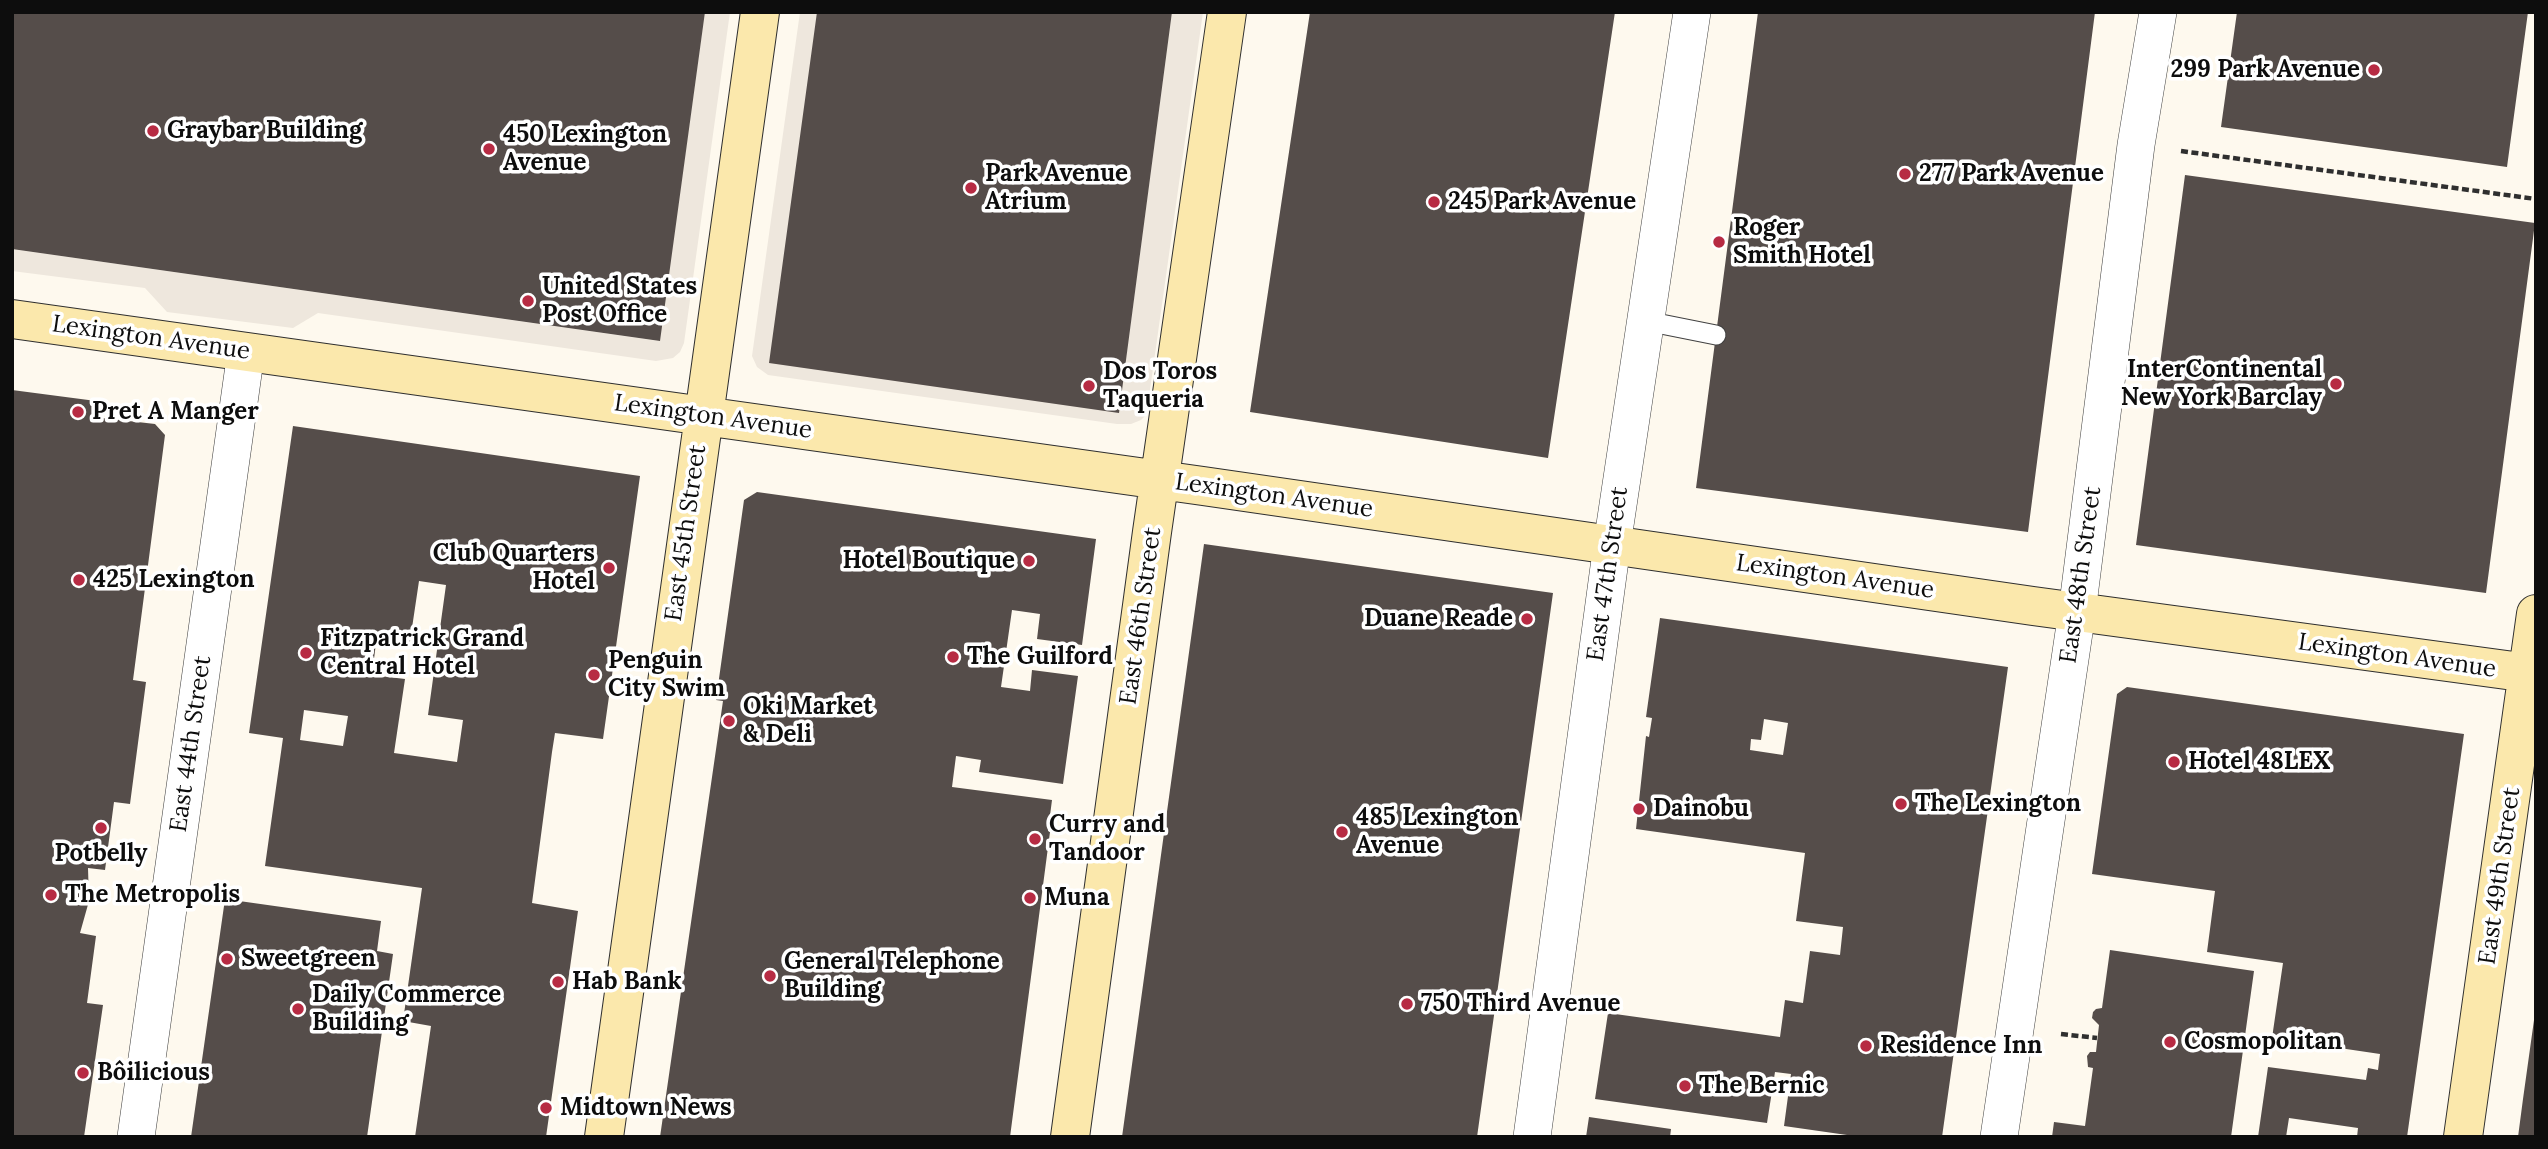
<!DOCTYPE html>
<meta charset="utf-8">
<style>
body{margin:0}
#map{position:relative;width:2548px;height:1149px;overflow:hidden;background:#fef9ee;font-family:Lora,serif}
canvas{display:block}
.frame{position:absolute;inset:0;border:14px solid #0d0d0d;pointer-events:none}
</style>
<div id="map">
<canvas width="2548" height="1149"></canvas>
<div class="frame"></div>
</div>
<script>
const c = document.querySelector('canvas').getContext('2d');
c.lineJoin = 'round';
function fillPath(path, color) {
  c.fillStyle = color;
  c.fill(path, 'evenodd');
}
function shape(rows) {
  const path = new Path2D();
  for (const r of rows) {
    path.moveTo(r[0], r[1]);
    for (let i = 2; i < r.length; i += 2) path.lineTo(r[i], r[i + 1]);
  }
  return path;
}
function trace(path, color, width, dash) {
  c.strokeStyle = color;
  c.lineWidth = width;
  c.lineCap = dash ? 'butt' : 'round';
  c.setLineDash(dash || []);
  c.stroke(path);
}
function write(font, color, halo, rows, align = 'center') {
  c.font = font + ' Lora,serif';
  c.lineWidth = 7;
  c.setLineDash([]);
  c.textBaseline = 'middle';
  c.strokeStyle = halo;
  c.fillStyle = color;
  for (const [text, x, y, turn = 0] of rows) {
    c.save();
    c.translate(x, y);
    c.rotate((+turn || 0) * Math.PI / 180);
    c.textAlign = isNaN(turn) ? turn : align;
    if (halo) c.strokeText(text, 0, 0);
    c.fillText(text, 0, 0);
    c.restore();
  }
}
fillPath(shape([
 [705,12,730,12,684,343,680,352,673,358,656,361,318,313,293,328,167,312,145,288,12,271,12,249,659,341],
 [800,12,817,12,1119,412,1172,12,1203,12,1148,404,1145,416,1141,420,1131,424,1117,424,768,375,757,367,752,356]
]), '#eee7dd');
fillPath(shape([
 [12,12,705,12,660,341,12,249],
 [817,12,1172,12,1119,413,769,363],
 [1310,12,1615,12,1548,458,1250,412],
 [1758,12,2095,12,2028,532,1696,488],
 [2237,12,2528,12,2507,167,2221,127],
 [2185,175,2535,223,2486,593,2136,545],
 [12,390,96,401,94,417,155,424,165,435,133,680,146,682,130,804,114,802,105,870,88,868,89,901,80,933,96,936,87,1003,103,1005,84,1137,12,1136],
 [293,426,640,476,603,739,555,733,552,752,532,903,578,911,546,1137,415,1137,431,1026,403,1021,422,888,265,866,283,738,249,733],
 [419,581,446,585,428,715,463,720,457,762,394,753,405,679,372,675,376,643,409,648],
 [304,710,348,716,343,746,300,740],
 [757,492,1096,539,1082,645,1037,639,1040,614,1012,610,1001,687,1030,691,1032,670,1078,676,1063,784,979,772,981,760,956,756,952,787,1052,800,1048,831,1050,832,1010,1137,660,1137,723,701,716,700,744,500],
 [1204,544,1553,593,1477,1137,1122,1137],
 [1660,618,2008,667,1942,1137,1861,1137,1784,1126,1791,1074,1775,1072,1767,1123,1595,1099,1608,1013,1780,1037,1785,1000,1803,1003,1810,951,1840,955,1843,927,1796,921,1805,853,1636,829,1646,736,1649,737,1652,718,1646,717],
 [1764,719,1788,723,1783,755,1750,750,1751,739,1761,740],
 [2127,687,2464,734,2407,1137,2357,1137,2358,1128,2289,1118,2286,1137,2258,1137,2268,1067,2366,1080,2368,1068,2378,1070,2380,1054,2272,1038,2283,963,2207,952,2215,891,2092,874,2117,694],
 [225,899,381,921,377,951,393,954,367,1137,191,1137],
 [2110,950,2254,971,2231,1137,2052,1137,2054,1122,2085,1126,2093,1068,2088,1067,2087,1056,2090,1052,2096,1052,2099,1025,2092,1018,2093,1012,2096,1009,2102,1008],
 [2534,1020,2536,1137,2518,1137,2523,1099],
 [1589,1117,1671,1129,1670,1137,1586,1137]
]), '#554d4a');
const service = shape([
 [1646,321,1716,335]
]);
const minor = shape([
 [136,1137,246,352],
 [1532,1137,1612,545,1692,12],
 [1999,1137,2077,612,2136,145,2158,12]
]);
const secondary = shape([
 [12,319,1203,486,2033,606,2536,674],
 [604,1137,760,12],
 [1070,1137,1152,532,1227,12],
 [2463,1137,2536,614]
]);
trace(service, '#404040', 21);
trace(minor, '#404040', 38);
trace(secondary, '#2f2f2f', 40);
trace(shape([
 [2181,151,2536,199],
 [2061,1034,2097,1038]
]), '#2f2f2f', 4.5, [7, 3.5]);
trace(service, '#fff', 19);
trace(minor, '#fff', 37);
trace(secondary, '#fbe8ac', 38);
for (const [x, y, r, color] of [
 [2374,70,7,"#b72b43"],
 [153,131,7,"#b72b43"],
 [489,149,7,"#b72b43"],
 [1905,174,7,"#b72b43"],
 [971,188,7,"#b72b43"],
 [1434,202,7,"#b72b43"],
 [1719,242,7,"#b72b43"],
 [528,301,7,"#b72b43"],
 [2336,384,7,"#b72b43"],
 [1089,386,7,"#b72b43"],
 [78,412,7,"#b72b43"],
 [1029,561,7,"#b72b43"],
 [609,568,7,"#b72b43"],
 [79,580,7,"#b72b43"],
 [1527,619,7,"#b72b43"],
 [306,653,7,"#b72b43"],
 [953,657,7,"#b72b43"],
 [594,675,7,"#b72b43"],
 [729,721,7,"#b72b43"],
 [2174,762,7,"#b72b43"],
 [1901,804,7,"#b72b43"],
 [1639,809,7,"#b72b43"],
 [101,828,7,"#b72b43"],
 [1342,832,7,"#b72b43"],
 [1035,839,7,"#b72b43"],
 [51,895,7,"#b72b43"],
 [1030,898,7,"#b72b43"],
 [227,959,7,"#b72b43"],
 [770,976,7,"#b72b43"],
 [558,982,7,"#b72b43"],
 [1407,1004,7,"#b72b43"],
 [298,1009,7,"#b72b43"],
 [2170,1042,7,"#b72b43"],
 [1866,1046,7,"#b72b43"],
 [83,1073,7,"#b72b43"],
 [1685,1086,7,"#b72b43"],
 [546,1108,7,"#b72b43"]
]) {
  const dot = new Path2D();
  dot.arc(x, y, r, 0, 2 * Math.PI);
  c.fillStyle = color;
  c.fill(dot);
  trace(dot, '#fff', 2.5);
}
write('bold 24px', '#0d0d0d', '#fff', [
 ["299 Park Avenue",2360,70,"right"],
 ["Graybar Building",167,131],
 ["450 Lexington",503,135],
 ["Avenue",503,163],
 ["Park Avenue",985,174],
 ["Atrium",985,202],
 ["277 Park Avenue",1919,174],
 ["245 Park Avenue",1448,202],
 ["Roger",1733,228],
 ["Smith Hotel",1733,256],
 ["United States",542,287],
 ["Post Office",542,315],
 ["InterContinental",2322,370,"right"],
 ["New York Barclay",2322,398,"right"],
 ["Dos Toros",1103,372],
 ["Taqueria",1103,400],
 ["Pret A Manger",92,412],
 ["Club Quarters",595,554,"right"],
 ["Hotel",595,582,"right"],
 ["Hotel Boutique",1015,561,"right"],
 ["425 Lexington",93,580],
 ["Duane Reade",1513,619,"right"],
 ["Fitzpatrick Grand",320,639],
 ["Central Hotel",320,667],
 ["The Guilford",967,657],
 ["Penguin",608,661],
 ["City Swim",608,689],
 ["Oki Market",743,707],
 ["& Deli",743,735],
 ["Hotel 48LEX",2188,762],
 ["The Lexington",1915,804],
 ["Dainobu",1653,809],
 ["485 Lexington",1356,818],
 ["Avenue",1356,846],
 ["Curry and",1049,825],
 ["Tandoor",1049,853],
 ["Potbelly",101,854,"center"],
 ["The Metropolis",65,895],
 ["Muna",1044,898],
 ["Sweetgreen",241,959],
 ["General Telephone",784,962],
 ["Building",784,990],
 ["Hab Bank",572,982],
 ["Daily Commerce",312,995],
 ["Building",312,1023],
 ["750 Third Avenue",1421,1004],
 ["Cosmopolitan",2184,1042],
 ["Residence Inn",1880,1046],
 ["Bôilicious",97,1073],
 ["The Bernic",1699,1086],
 ["Midtown News",560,1108]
], 'left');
write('24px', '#0d0d0d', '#fff', [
 ["Lexington Avenue",151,338,8],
 ["Lexington Avenue",713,417,8],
 ["Lexington Avenue",1274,496,8],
 ["East 45th Street",686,533,-82],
 ["East 47th Street",1608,574,-82],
 ["East 48th Street",2081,575,-82],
 ["Lexington Avenue",1835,577,8],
 ["East 46th Street",1141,616,-82],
 ["Lexington Avenue",2397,656,8],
 ["East 44th Street",191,744,-82],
 ["East 49th Street",2500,876,-82]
]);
</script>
